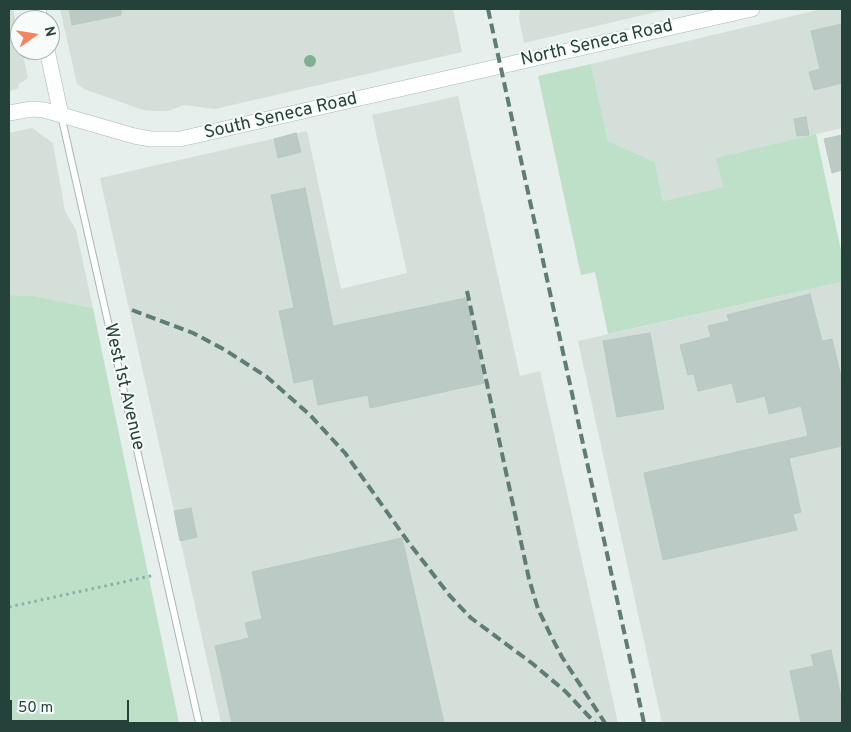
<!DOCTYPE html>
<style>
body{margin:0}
#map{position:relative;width:851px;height:732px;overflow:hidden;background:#e6efeb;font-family:Overpass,sans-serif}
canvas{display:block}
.frame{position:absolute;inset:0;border:10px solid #24423a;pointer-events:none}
.north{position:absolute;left:10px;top:10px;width:50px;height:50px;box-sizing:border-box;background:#f7fbf9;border:1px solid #a3b1ad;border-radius:50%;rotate:77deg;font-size:14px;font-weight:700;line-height:20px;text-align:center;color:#24423a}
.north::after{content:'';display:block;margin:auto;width:18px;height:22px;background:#f4845f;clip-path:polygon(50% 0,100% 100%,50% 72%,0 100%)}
.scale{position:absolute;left:10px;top:700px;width:119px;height:22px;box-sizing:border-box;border:2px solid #24423a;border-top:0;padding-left:6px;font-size:15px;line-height:18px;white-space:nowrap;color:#24423a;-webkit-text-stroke:4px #f7fbf9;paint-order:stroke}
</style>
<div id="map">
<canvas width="851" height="732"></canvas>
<div class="frame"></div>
<div class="north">N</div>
<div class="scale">50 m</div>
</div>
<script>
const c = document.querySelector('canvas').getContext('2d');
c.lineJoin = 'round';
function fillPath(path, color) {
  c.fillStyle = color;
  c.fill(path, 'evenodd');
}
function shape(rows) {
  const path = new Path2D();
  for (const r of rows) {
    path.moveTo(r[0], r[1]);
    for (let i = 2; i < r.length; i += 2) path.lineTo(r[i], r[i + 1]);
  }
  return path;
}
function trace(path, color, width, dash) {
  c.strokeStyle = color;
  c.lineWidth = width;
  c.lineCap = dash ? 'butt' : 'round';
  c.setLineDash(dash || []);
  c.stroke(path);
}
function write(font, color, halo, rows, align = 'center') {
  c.font = font + ' Overpass,sans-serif';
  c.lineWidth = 4;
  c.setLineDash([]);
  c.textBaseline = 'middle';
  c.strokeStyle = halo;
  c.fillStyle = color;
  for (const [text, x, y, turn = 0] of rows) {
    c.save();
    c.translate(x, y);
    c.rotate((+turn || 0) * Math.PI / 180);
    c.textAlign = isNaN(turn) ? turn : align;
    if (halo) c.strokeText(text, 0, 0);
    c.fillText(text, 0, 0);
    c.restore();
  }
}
fillPath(shape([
 [9,9,13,9,20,42,20,50,22,50,28,78,19,84,18,89,9,91],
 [60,9,453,9,462,52,215,109,184,105,168,111,155,111,143,110,84,89,77,84],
 [520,9,669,9,524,43,519,19],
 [822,9,842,9,842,128,717,158,723,187,663,201,655,162,608,141,591,64],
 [458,96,520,376,540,371,618,723,221,723,100,178,307,131,341,289,407,273,372,115],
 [32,128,53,143,65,211,76,230,93,308,34,296,9,295,9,133],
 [842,282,842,723,662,723,578,341]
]), '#d4dfda');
fillPath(shape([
 [591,64,608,141,655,162,663,201,723,187,716,158,816,134,842,255,842,282,608,334,595,272,581,275,538,76],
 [9,295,34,296,93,308,179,723,9,723]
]), '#bfe0c8');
const building = shape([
 [69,9,121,9,121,15,72,25,69,9],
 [842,24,842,83,814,90,809,72,820,69,811,31,842,24],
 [806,117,809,135,797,136,794,119,806,117],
 [296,133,301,152,278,158,274,139,296,133],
 [842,135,842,170,832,173,824,139,842,135],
 [305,188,333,326,466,298,484,383,370,408,368,395,318,405,313,379,294,383,279,311,294,308,271,195,305,188],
 [810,294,822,341,832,339,842,381,842,446,789,458,801,512,793,514,797,530,663,560,644,473,808,436,801,406,769,414,765,396,737,403,732,383,698,391,694,374,688,375,680,345,711,337,708,326,729,321,727,315,810,294],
 [650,333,664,409,617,417,603,341,650,333],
 [191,508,197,537,180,541,174,511,191,508],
 [402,538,444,723,232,723,215,646,249,638,245,623,262,619,252,572,402,538],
 [831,650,842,701,842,723,801,723,790,671,814,666,811,655,831,650]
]);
fillPath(building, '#bbcac4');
trace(building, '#b8c9c2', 1);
const lane = shape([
 [61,115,199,723]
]);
const secondary = shape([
 [38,9,40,20],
 [47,50,61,115],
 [9,113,32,109,44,110,134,136,151,139,180,139,752,9]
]);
trace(lane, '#a8b8b2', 8);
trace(secondary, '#a4bbb3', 16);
trace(shape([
 [9,607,155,575]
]), '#86b3a5', 3, [2.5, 4]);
trace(lane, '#fff', 6);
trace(secondary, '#fff', 15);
trace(shape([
 [488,9,644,723],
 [467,291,529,579,538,609,550,634,562,657,605,723],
 [132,310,193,333,225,350,267,377,310,415,345,453,409,543,450,596,471,618,533,664,566,692,595,723]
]), '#5f7d75', 4, [10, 5]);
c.fillStyle = '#80af93';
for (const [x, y] of [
 [310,61]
]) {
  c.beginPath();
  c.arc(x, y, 6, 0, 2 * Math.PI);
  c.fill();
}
write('18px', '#24423a', '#f7fbf9', [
 ["North Seneca Road",597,44,-13],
 ["South Seneca Road",281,117,-13],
 ["West 1st Avenue",123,387,77]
]);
</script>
